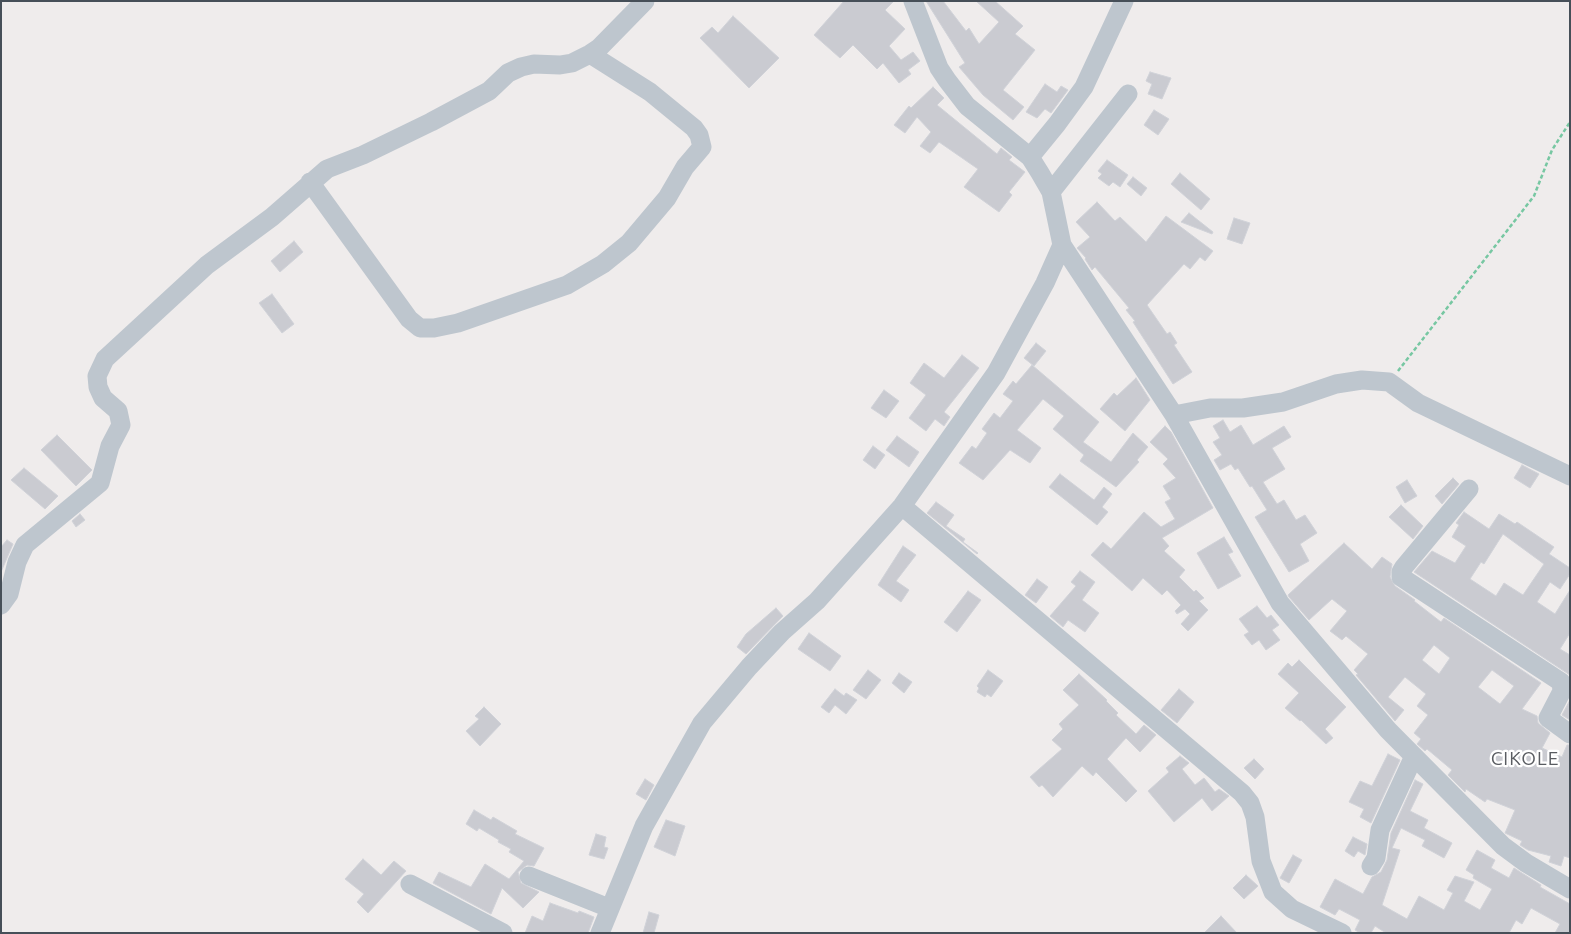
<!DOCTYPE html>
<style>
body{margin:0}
#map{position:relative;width:1571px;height:934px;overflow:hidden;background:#efecec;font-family:Ubuntu,sans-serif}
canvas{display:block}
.frame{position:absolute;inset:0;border:2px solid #464f58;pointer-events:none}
</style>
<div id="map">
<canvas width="1571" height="934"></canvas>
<div class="frame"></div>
</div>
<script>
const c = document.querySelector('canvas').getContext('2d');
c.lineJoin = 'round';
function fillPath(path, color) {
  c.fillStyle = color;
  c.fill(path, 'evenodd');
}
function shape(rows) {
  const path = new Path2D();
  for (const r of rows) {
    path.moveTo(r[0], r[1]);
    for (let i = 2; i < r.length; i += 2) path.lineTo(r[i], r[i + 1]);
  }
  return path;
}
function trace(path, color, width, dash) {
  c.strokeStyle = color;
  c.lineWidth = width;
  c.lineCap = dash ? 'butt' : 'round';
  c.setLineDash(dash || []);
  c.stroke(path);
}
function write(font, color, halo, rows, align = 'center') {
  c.font = font + ' Ubuntu,sans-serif';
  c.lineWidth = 4.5;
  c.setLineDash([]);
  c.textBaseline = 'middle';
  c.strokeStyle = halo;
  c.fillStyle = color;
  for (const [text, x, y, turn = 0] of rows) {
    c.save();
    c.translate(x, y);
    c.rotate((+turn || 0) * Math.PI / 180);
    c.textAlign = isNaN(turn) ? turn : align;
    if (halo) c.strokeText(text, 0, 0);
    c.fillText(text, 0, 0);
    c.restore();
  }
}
const building = shape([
 [844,1,894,1,885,10,905,29,889,46,901,60,913,52,920,61,908,70,911,74,899,83,883,63,877,69,853,45,840,58,814,35,844,1],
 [926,1,943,1,966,31,969,28,979,44,999,22,976,1,995,1,1023,26,1015,34,1035,50,1003,90,1024,107,1013,120,983,95,959,67,965,63,926,1],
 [733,16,779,58,749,88,700,38,712,27,718,33,733,16],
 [1150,72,1171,78,1162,99,1148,94,1152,84,1146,81,1150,72],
 [1045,84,1057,92,1061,86,1068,90,1051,113,1045,109,1037,118,1026,112,1045,84],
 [933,87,944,98,937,105,997,154,1001,148,1012,157,1009,160,1025,172,1009,192,1012,195,999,212,964,187,978,169,939,142,930,153,920,146,931,132,917,117,905,133,894,125,909,106,911,108,933,87],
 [1154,110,1169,119,1158,135,1144,125,1154,110],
 [1107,160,1128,175,1120,187,1113,182,1109,186,1098,178,1102,174,1098,171,1107,160],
 [1180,173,1210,199,1201,210,1171,184,1180,173],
 [1133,177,1147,188,1141,196,1127,184,1133,177],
 [1097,202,1115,221,1120,217,1146,242,1166,216,1213,251,1205,261,1200,257,1190,269,1184,264,1147,305,1167,334,1170,332,1177,343,1174,345,1192,372,1173,384,1133,322,1135,321,1126,310,1129,308,1095,267,1092,270,1085,259,1086,258,1077,248,1090,237,1076,222,1097,202],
 [1189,213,1213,232,1212,234,1181,222,1189,213],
 [1234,218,1250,223,1242,244,1227,239,1234,218],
 [294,241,303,252,280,272,271,261,294,241],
 [272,294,294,324,282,333,259,303,272,294],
 [1036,343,1046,351,1034,366,1024,358,1036,343],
 [962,355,979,368,944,412,950,417,944,426,935,419,926,431,909,418,926,395,910,383,924,363,944,378,962,355],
 [1032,365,1099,422,1083,442,1111,462,1133,433,1148,447,1137,460,1139,462,1116,487,1080,461,1084,455,1053,429,1064,416,1043,399,1017,430,1041,448,1030,463,1010,450,983,480,959,463,972,446,976,449,987,433,982,429,994,413,1000,418,1013,401,1003,394,1013,381,1016,384,1032,365],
 [1136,378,1150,400,1125,431,1100,409,1114,393,1117,396,1136,378],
 [884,390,899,401,886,418,871,408,884,390],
 [1223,420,1230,432,1241,425,1253,445,1284,426,1291,437,1272,448,1285,469,1263,482,1277,504,1284,500,1296,520,1305,515,1317,533,1300,544,1309,561,1289,572,1255,517,1267,510,1252,486,1250,487,1238,468,1235,470,1231,464,1220,470,1214,460,1222,455,1213,442,1220,438,1213,426,1223,420],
 [1165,426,1171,432,1213,508,1162,538,1169,546,1164,551,1185,570,1179,577,1194,592,1196,590,1204,598,1199,601,1208,610,1188,631,1181,624,1190,614,1185,609,1177,614,1175,611,1181,605,1167,590,1162,595,1143,578,1132,591,1091,555,1103,542,1111,549,1144,512,1161,527,1175,519,1165,502,1171,499,1163,486,1176,478,1163,464,1168,459,1150,442,1165,426],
 [57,435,92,470,76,486,41,450,57,435],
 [897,436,919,452,909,467,886,450,897,436],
 [873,446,885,455,875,469,863,460,873,446],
 [1522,465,1539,474,1530,488,1514,478,1522,465],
 [24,468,58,496,45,509,11,480,24,468],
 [1060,474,1094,500,1104,487,1112,494,1102,507,1108,512,1097,525,1049,487,1060,474],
 [1453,478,1459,484,1442,504,1435,496,1453,478],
 [1407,480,1417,496,1405,503,1396,487,1407,480],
 [936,502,954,515,946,526,965,539,963,542,978,553,977,554,927,513,936,502],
 [1401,505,1423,526,1413,539,1389,517,1401,505],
 [1464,512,1489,529,1499,514,1515,524,1517,522,1554,547,1549,554,1570,568,1570,574,1560,589,1550,582,1537,602,1555,614,1570,590,1570,633,1560,649,1570,655,1570,675,1414,572,1432,551,1455,563,1466,546,1452,537,1459,525,1456,523,1464,512],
 [1503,534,1544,564,1523,595,1504,583,1496,596,1470,579,1481,562,1484,564,1503,534],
 [80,514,85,520,76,527,72,521,80,514],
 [1224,537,1233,552,1228,554,1241,576,1218,589,1197,553,1224,537],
 [7,540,13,544,1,572,1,547,7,540],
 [1344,543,1372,569,1382,557,1392,564,1390,577,1395,586,1415,600,1414,601,1441,622,1444,618,1541,683,1522,709,1537,716,1538,723,1550,733,1542,748,1562,757,1567,745,1570,745,1570,858,1564,856,1561,866,1549,862,1551,856,1528,850,1520,845,1522,841,1505,833,1515,810,1487,799,1485,802,1466,789,1465,792,1448,775,1452,770,1427,749,1425,751,1417,744,1421,739,1414,733,1428,715,1417,706,1426,694,1405,677,1388,697,1404,710,1395,721,1356,675,1358,674,1354,670,1368,654,1346,636,1342,640,1330,631,1347,611,1332,599,1309,620,1289,597,1288,595,1344,543],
 [1434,645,1450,658,1439,674,1422,660,1434,645],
 [1492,670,1514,686,1500,704,1478,687,1492,670],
 [903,546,916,555,896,581,909,590,901,602,878,585,903,546],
 [1080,571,1095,582,1082,600,1099,613,1085,632,1068,620,1063,627,1050,616,1076,586,1071,582,1080,571],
 [1037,579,1048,587,1036,603,1025,595,1037,579],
 [968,591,981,600,957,632,944,622,968,591],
 [1257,606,1267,618,1271,615,1279,625,1272,630,1280,640,1266,650,1259,640,1252,645,1244,635,1249,632,1239,619,1257,606],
 [776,608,783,616,746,654,737,647,746,634,776,608],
 [809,633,841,656,830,671,798,649,809,633],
 [1299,660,1346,707,1325,729,1333,738,1326,744,1301,720,1300,721,1285,708,1299,693,1278,674,1288,663,1292,667,1299,660],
 [868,670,881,680,866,699,853,690,868,670],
 [988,670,1003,681,991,697,987,694,985,697,977,692,979,688,977,686,988,670],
 [899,673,912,682,904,693,892,683,899,673],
 [1079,674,1107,700,1106,701,1118,713,1116,715,1136,734,1144,725,1156,735,1140,752,1126,738,1107,759,1137,791,1126,802,1096,772,1093,776,1082,766,1053,797,1042,785,1039,787,1030,777,1062,749,1052,740,1063,729,1059,724,1079,705,1063,690,1079,674],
 [835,689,844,696,846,693,857,700,846,714,835,705,829,713,821,707,835,689],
 [1179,689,1194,702,1177,723,1161,710,1179,689],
 [1570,700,1570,720,1562,715,1570,700],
 [484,707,501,724,480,746,466,731,479,719,475,716,484,707],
 [1388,754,1400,760,1371,823,1360,817,1364,809,1349,802,1360,781,1372,786,1388,754],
 [1180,756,1189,763,1182,769,1195,785,1204,778,1215,792,1219,789,1229,796,1212,811,1202,798,1174,822,1148,791,1169,772,1166,768,1180,756],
 [1254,759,1264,769,1255,779,1244,768,1254,759],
 [645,779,654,785,646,800,636,794,645,779],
 [1415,780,1423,784,1410,811,1428,820,1424,828,1452,843,1444,858,1422,846,1425,840,1401,828,1392,848,1400,850,1382,905,1407,919,1419,896,1444,910,1453,893,1447,890,1455,876,1474,882,1464,901,1480,910,1492,889,1473,878,1474,875,1466,870,1477,850,1495,860,1491,868,1509,878,1514,868,1541,885,1540,887,1570,904,1570,933,1555,933,1560,924,1531,908,1522,924,1516,920,1509,933,1386,933,1375,926,1371,933,1360,933,1355,930,1360,920,1339,909,1335,915,1320,907,1335,879,1363,894,1372,877,1381,872,1387,860,1391,833,1415,780],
 [474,810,491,820,493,817,517,831,515,834,544,848,534,866,527,865,518,872,521,883,539,892,523,908,502,888,491,914,433,883,439,872,471,887,485,864,509,879,524,861,509,852,511,849,498,842,499,840,479,828,477,831,466,824,474,810],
 [666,820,685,826,675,856,654,847,666,820],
 [596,834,606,837,604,847,608,848,604,859,589,855,596,834],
 [1353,837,1367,844,1365,855,1358,851,1354,857,1345,851,1353,837],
 [1293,855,1302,860,1289,883,1280,878,1293,855],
 [363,859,381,875,394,861,406,871,368,913,357,902,364,894,345,879,363,859],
 [1246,875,1258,886,1244,899,1233,888,1246,875],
 [550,903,578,913,579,911,594,917,588,933,525,933,532,916,543,921,550,903],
 [649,912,659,915,654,933,643,933,649,912],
 [1221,916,1237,933,1204,933,1221,916]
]);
fillPath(building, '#cacbd1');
trace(building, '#d0d2d8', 1);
trace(shape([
 [1398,371,1534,196,1552,150,1570,122]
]), '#77c7a2', 2.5, [4, 2.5]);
trace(shape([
 [913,1,939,68,947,80,967,106,1030,157,1040,173,1051,192,1062,245,1174,415,1280,603,1388,730,1503,846,1526,863,1570,889],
 [1030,157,1057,124,1084,87,1124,1],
 [310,182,409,319,420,328,434,328,458,323,567,285,603,264,629,243,667,198,685,167,702,147,699,135,694,128,650,92,590,54],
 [1051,192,1128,94],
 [1174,415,1210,408,1243,408,1283,402,1336,384,1362,380,1389,382,1418,403,1570,476],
 [1469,489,1404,567,1401,572,1401,577,1561,682,1562,691,1548,718,1570,734],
 [902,506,1242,793,1250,803,1255,817,1261,861,1273,892,1292,909,1342,933],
 [1,605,9,594,17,562,25,545,100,483,110,446,121,425,118,411,103,398,98,387,97,376,105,359,207,265,272,217,327,169,363,155,431,122,489,91,508,73,521,67,534,64,560,65,572,63,590,54,599,48,645,1],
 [1371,866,1376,858,1380,830,1414,756],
 [529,876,609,908],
 [410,884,503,933],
 [600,933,644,826,702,723,749,667,782,632,817,601,902,506,996,373,1045,283,1062,245]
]), '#bec6ce', 19);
c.letterSpacing = '1px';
write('19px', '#595c61', '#fff', [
 ["CIKOLE",1525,759]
]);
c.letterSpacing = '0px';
</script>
